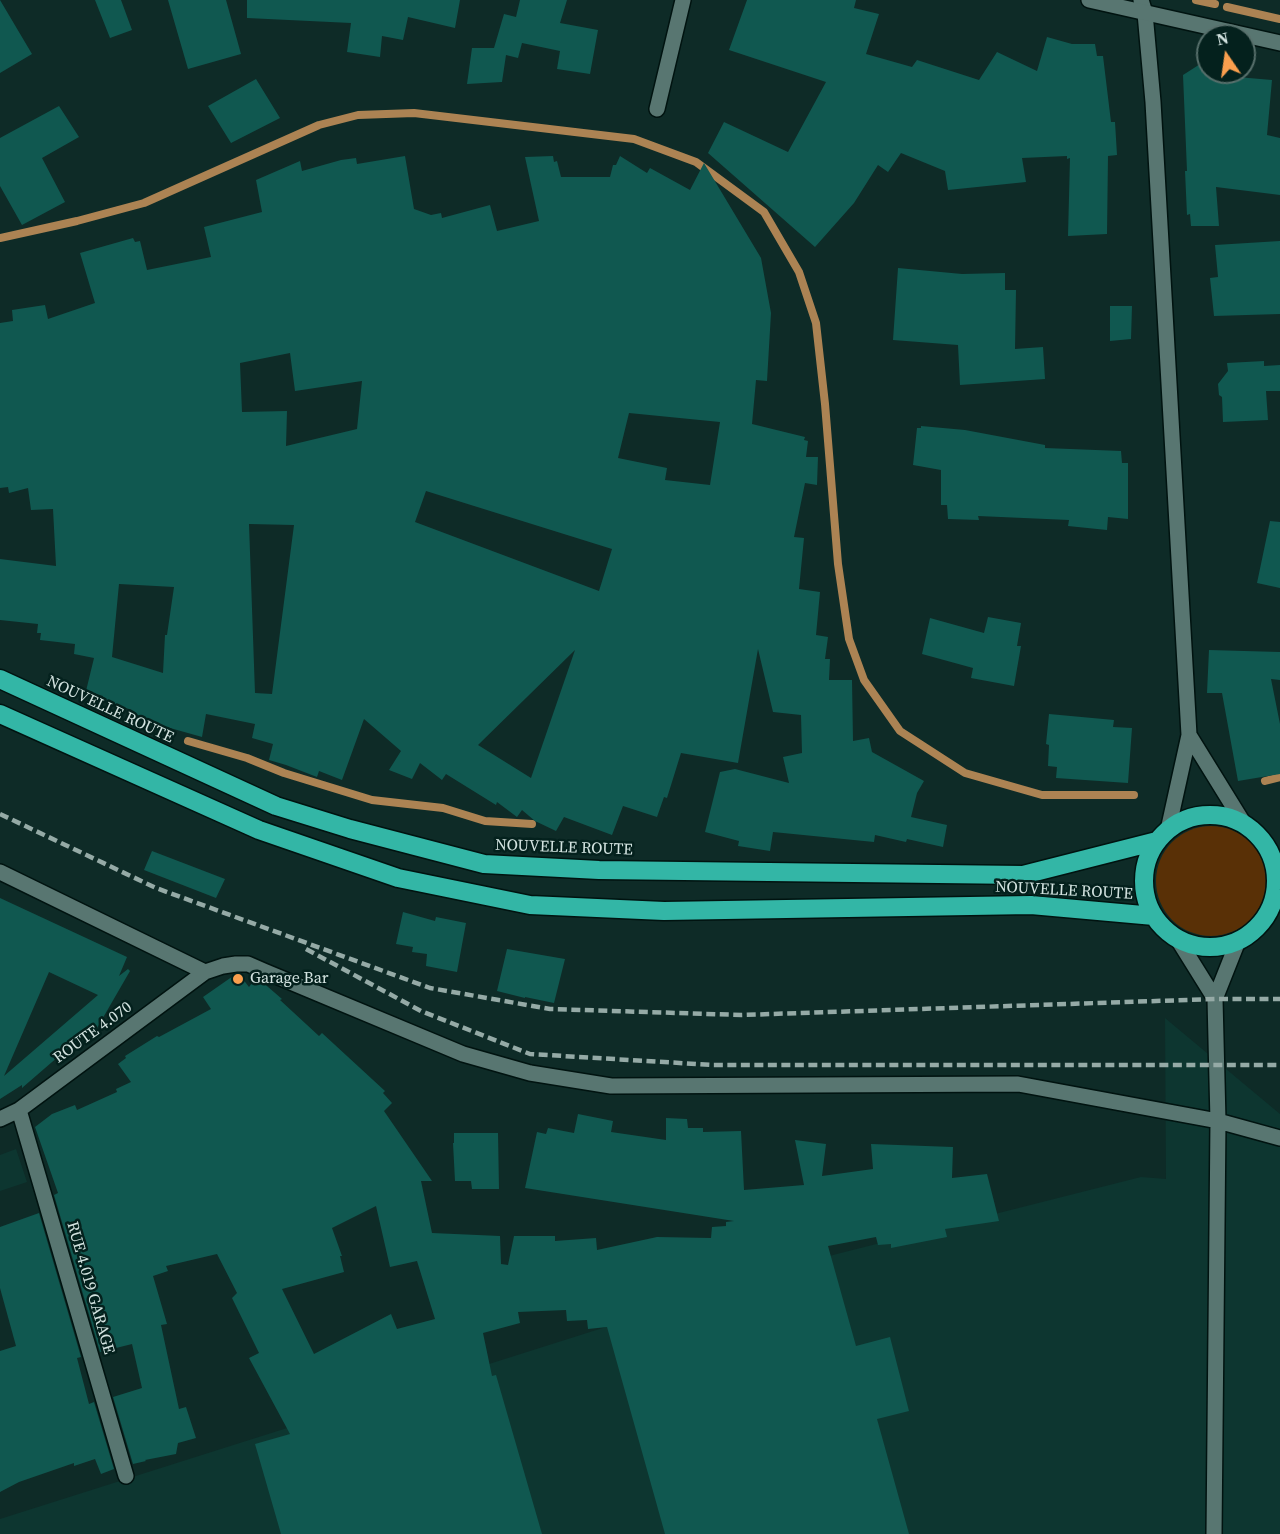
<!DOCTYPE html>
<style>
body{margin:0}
#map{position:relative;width:1280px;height:1534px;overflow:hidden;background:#0e2b27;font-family:"Source Serif 4",serif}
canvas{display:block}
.north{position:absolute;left:1196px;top:24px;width:60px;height:60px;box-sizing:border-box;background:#04211d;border:2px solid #576f6b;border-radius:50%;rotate:347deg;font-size:16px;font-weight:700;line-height:24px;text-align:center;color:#d3e3e0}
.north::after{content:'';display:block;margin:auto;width:21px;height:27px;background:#fa9f4e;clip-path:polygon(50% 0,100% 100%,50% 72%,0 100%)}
</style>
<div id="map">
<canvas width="1280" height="1534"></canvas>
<div class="north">N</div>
</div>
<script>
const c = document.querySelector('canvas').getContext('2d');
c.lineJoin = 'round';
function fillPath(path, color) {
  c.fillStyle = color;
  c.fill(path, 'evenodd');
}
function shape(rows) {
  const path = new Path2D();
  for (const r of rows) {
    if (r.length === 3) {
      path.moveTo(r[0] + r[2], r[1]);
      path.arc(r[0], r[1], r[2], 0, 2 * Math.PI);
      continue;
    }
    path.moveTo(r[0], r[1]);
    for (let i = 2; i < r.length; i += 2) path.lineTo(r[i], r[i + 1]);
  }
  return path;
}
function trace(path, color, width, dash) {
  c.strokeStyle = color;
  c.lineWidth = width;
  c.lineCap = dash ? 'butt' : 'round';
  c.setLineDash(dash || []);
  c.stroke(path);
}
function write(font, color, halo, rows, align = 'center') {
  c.font = font + ' "Source Serif 4",serif';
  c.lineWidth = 5;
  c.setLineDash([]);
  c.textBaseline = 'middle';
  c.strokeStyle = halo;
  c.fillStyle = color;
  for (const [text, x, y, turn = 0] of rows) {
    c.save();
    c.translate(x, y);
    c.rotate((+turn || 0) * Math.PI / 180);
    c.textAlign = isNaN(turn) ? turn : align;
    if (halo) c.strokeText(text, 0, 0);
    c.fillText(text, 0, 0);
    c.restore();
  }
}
fillPath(shape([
 [1165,1018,1280,1114,1280,1534,0,1534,0,1519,833,1255,1141,1177,1166,1179],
 [16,1149,27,1182,0,1191,0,1155]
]), '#0d3630');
fillPath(shape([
 [1211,881,55]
]), '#593006');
trace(shape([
 [1196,0,1215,4],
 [1227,7,1280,19],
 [0,238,77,221,144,203,319,125,358,115,414,113,634,139,696,162,764,212,799,272,816,323,825,404,838,564,849,639,864,680,900,731,965,773,1042,795,1134,795],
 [188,741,247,758,284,773,372,800,443,808,485,821,532,824],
 [1265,781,1280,777]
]), '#ac8353', 8);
fillPath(shape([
 [0,0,32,54,0,73],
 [95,0,121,0,132,30,110,38],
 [168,0,226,0,241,54,188,69],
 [247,0,460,0,455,28,408,17,403,40,382,36,380,57,347,52,351,23,247,18],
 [520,0,567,0,560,23,598,30,590,74,557,69,560,51,522,43,518,58,506,55,502,82,467,84,472,48,494,48,504,14,516,17],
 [747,0,856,0,854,8,879,14,866,54,912,67,917,60,979,80,997,52,1037,71,1047,37,1072,44,1095,44,1097,56,1103,56,1111,122,1115,122,1117,155,1108,156,1107,234,1068,236,1070,158,1067,159,1067,156,1022,158,1026,182,948,190,945,171,901,153,888,172,878,165,854,203,815,247,708,153,724,122,788,152,826,82,729,50],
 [1208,59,1208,72,1238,72,1237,77,1272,80,1267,135,1280,138,1280,195,1216,187,1219,226,1191,226,1190,214,1187,215,1185,171,1187,171,1183,75],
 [256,79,280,118,231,143,208,106],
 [59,106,79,137,42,158,65,202,22,225,0,186,0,138],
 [405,156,414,209,431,215,441,213,442,218,490,205,497,231,539,221,525,157,553,156,554,162,557,161,561,177,610,177,613,165,616,165,620,156,647,173,650,168,690,190,704,163,761,258,771,313,767,381,756,380,752,424,805,437,804,440,808,441,806,457,818,457,817,485,805,483,794,537,804,538,799,589,820,592,816,635,828,637,825,659,830,659,829,680,852,680,853,741,869,738,872,752,924,781,917,793,911,817,947,825,943,847,907,839,906,842,875,835,874,842,773,832,770,851,738,846,739,841,705,832,720,772,735,769,789,783,783,757,802,753,801,715,773,712,758,649,738,763,681,753,667,798,664,797,657,817,623,806,612,835,564,817,556,831,535,821,522,810,517,817,497,802,496,805,446,774,442,780,420,763,412,779,389,770,401,751,364,719,342,780,319,771,317,777,286,765,269,760,273,744,252,738,255,724,206,714,202,737,163,726,131,713,132,710,102,700,103,696,86,691,94,658,74,654,75,644,40,640,41,633,37,633,38,624,0,620,0,559,56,566,53,509,31,510,28,488,9,493,8,487,0,488,0,323,13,321,12,310,45,305,48,319,95,303,80,253,133,238,135,242,140,241,147,270,211,257,204,227,262,212,256,180,300,161,302,171,341,160,356,158,357,164],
 [290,353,295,391,362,381,357,429,286,446,287,411,242,412,240,363],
 [629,413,720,422,710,485,665,480,667,468,618,458],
 [426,491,612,549,599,591,415,522],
 [249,524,294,525,272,694,255,693],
 [119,584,174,587,167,635,165,635,163,673,112,657],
 [575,650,531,778,478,745],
 [1280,241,1280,314,1214,316,1210,278,1218,277,1215,245],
 [898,268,962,274,1005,273,1005,290,1016,290,1015,349,1043,347,1045,379,960,385,958,345,893,340],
 [1110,306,1132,306,1131,339,1110,341],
 [1264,361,1264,366,1280,365,1280,391,1266,391,1268,420,1223,422,1222,397,1219,395,1218,384,1228,371,1227,363],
 [921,426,965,430,1045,445,1045,448,1121,451,1122,463,1128,463,1128,519,1108,517,1107,530,1068,526,1069,520,978,516,979,520,948,519,947,505,941,505,941,470,913,465,917,428,921,428],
 [1270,521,1280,522,1280,588,1257,583],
 [988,617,1021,623,1017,646,1021,646,1014,686,971,678,973,668,922,654,930,618,984,633],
 [1209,650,1280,652,1280,680,1271,679,1280,724,1280,774,1238,781,1222,693,1207,693],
 [1049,714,1114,720,1113,727,1132,728,1128,783,1056,778,1057,767,1048,766,1049,745,1046,744],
 [152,851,225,879,216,898,144,870],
 [0,898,127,957,119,976,128,969,130,971,93,1035,89,1030,22,1088,22,1085,0,1099],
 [49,972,98,995,4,1076],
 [403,912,435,921,436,917,466,923,457,972,426,966,427,954,412,952,413,947,396,944],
 [507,949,565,959,554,1003,525,997,525,998,497,991],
 [236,974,239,974,249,987,256,978,260,980,282,999,280,1000,319,1036,322,1033,385,1091,383,1093,392,1103,384,1111,432,1181,421,1181,432,1233,500,1236,501,1264,508,1265,514,1236,555,1236,555,1241,596,1238,597,1250,657,1237,711,1238,712,1227,726,1226,726,1222,734,1221,525,1188,537,1132,546,1134,548,1128,574,1133,578,1114,613,1121,611,1132,666,1140,666,1118,687,1119,688,1128,703,1128,703,1132,741,1131,744,1190,804,1185,795,1140,826,1144,822,1176,873,1169,871,1144,953,1147,952,1178,987,1174,999,1221,945,1229,947,1237,891,1248,891,1244,878,1245,876,1237,828,1246,856,1346,890,1337,909,1411,877,1419,909,1534,665,1534,607,1327,588,1329,587,1320,567,1321,566,1310,518,1312,520,1323,483,1333,492,1376,496,1375,542,1534,281,1534,255,1444,290,1434,249,1358,259,1353,232,1298,237,1293,217,1254,166,1266,168,1271,153,1276,167,1324,161,1325,179,1409,186,1407,196,1438,178,1443,176,1454,145,1460,146,1461,133,1464,113,1397,142,1388,132,1344,100,1352,54,1195,58,1193,35,1127,52,1114,75,1105,77,1110,117,1092,116,1089,131,1082,118,1064,126,1058,125,1056,157,1036,159,1037,211,1009,203,997],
 [376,1206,390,1267,417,1261,435,1319,397,1329,391,1314,314,1354,282,1289,344,1272,340,1256,342,1256,332,1228],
 [454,1133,498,1133,499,1189,472,1189,471,1181,455,1181,453,1143,454,1143],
 [39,1213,81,1357,77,1358,89,1404,94,1402,114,1469,101,1474,95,1459,74,1466,74,1463,19,1482,0,1492,0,1351,16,1346,0,1288,0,1227]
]), '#105850');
const street = shape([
 [1141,0,1145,13,1153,102,1189,735,1168,830],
 [657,109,683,0],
 [1189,735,1244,824],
 [0,872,205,972],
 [1177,938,1215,999],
 [19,1110,126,1476],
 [0,1119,19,1110,205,972,223,966,236,964,248,964,264,971,463,1054,530,1073,611,1086,1018,1084,1218,1121,1215,999,1238,941],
 [1214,1534,1218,1121,1280,1138]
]);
const secondary = shape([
 [1089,0,1280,43]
]);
const highway = shape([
 [0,679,276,806,350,829,484,864,599,870,1023,875,1157,841],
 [0,714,259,830,398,878,530,905,664,911,1031,905,1154,916],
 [1210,881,66]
]);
trace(street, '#001310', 18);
trace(secondary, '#001310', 18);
trace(highway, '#001310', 21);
trace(street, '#587671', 15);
trace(secondary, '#587671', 15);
trace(highway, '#33b6a6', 18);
trace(shape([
 [0,814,156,888,430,988,550,1009,742,1015,1215,999,1280,999],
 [306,949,421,1011,530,1054,713,1065,1280,1065]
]), '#95aaa6', 4.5, [9, 4.5]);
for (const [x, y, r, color] of [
 [238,979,6,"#fa9f4e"]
]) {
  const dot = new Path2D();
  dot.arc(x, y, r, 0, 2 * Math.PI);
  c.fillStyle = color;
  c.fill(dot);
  trace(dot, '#04211d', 2);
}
write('16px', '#d3e3e0', '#04211d', [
 ["NOUVELLE ROUTE",110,710,25],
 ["NOUVELLE ROUTE",564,848,2],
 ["NOUVELLE ROUTE",1064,891,3],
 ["ROUTE 4.070",93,1033,-36],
 ["RUE 4.019 GARAGE",90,1288,74]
]);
write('16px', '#d3e3e0', '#04211d', [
 ["Garage Bar",250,979]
], 'left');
</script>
